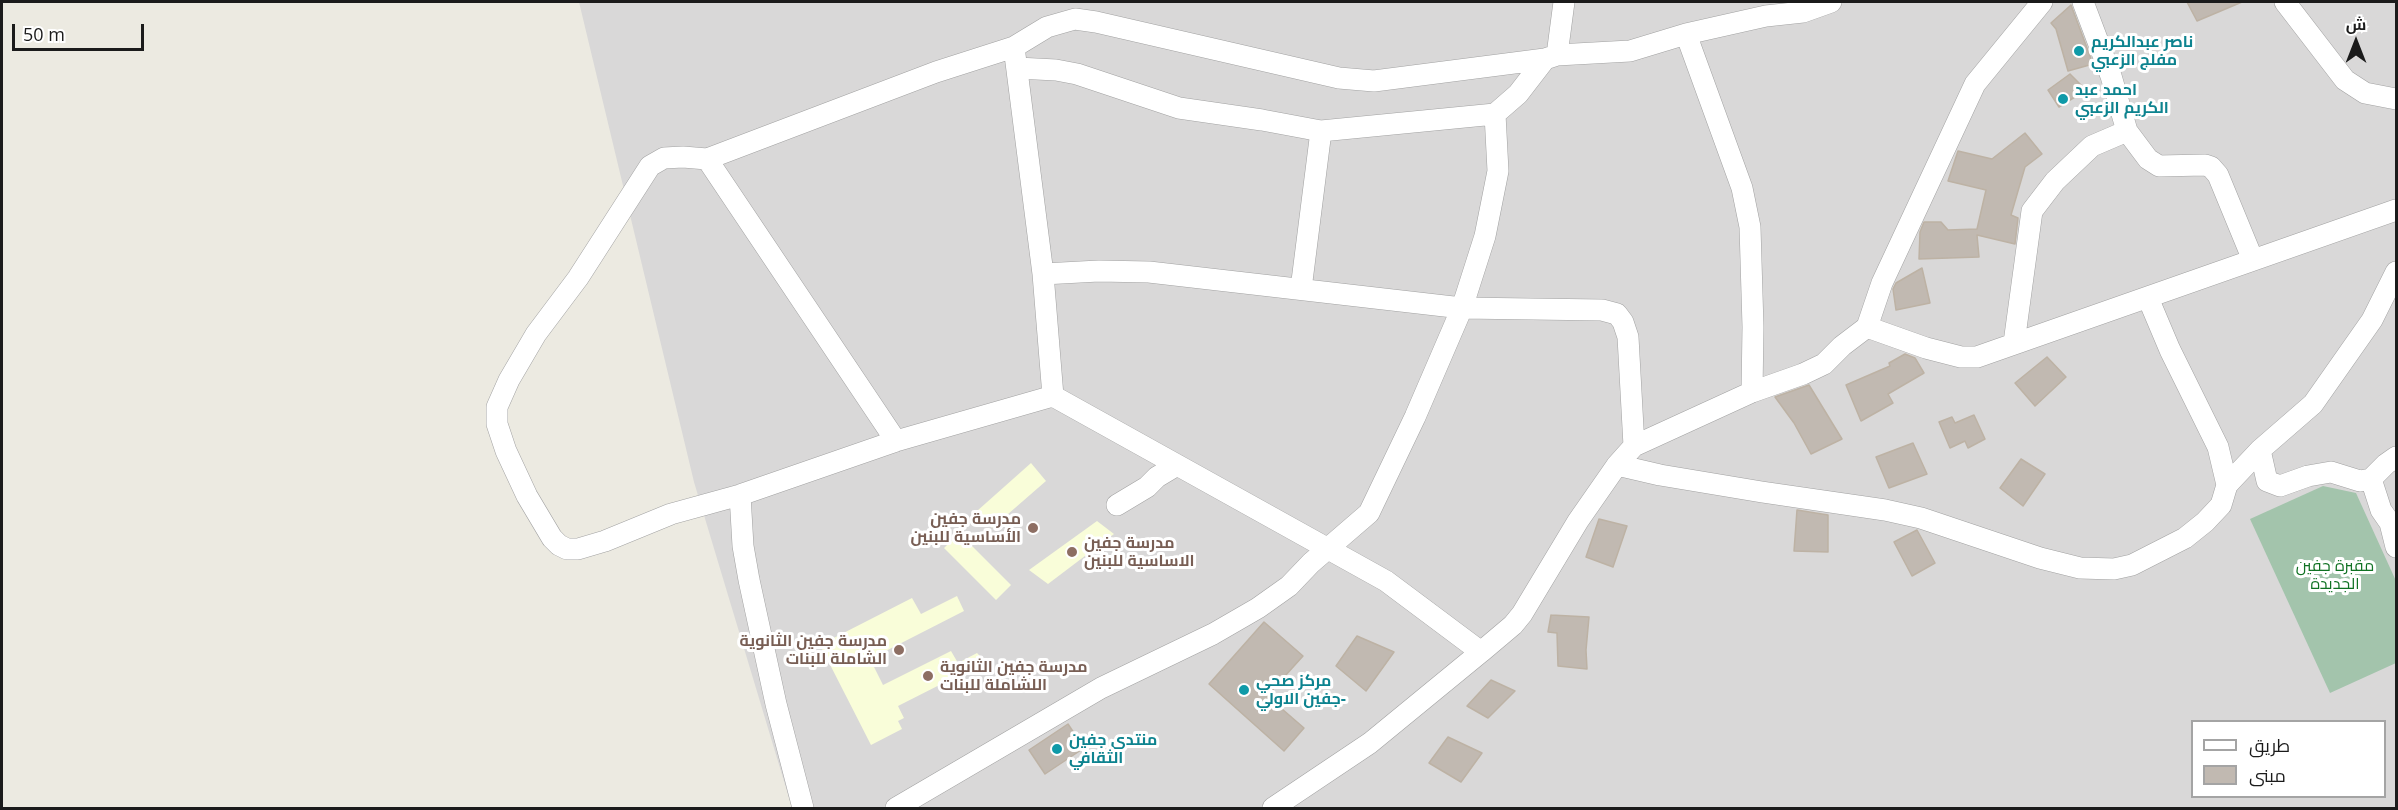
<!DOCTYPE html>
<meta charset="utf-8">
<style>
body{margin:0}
#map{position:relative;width:2398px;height:810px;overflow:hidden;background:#eceae1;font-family:"Open Sans",Cairo,sans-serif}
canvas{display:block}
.frame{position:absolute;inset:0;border:3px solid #1b1b1b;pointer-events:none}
.legend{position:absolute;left:2191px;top:720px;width:195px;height:78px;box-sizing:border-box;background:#fff;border:2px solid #a4a4a4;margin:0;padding:8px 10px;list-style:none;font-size:18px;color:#1b1b1b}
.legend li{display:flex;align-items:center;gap:12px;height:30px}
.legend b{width:30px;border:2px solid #a4a4a4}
.north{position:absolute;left:2326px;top:12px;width:60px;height:60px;-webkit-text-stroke:4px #fff;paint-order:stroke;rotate:0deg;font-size:16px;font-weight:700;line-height:24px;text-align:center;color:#1b1b1b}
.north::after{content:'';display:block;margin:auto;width:21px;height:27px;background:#1b1b1b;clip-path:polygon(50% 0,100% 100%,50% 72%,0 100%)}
.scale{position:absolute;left:12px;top:24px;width:132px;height:27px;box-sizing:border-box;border:3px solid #1b1b1b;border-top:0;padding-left:8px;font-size:18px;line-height:21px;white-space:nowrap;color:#1b1b1b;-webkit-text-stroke:4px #fff;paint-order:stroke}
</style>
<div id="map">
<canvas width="2398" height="810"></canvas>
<div class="frame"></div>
<ul class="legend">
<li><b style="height:8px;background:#fff"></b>طريق</li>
<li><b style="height:16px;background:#c1b9b1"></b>مبنى</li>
</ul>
<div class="north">ش</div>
<div class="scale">50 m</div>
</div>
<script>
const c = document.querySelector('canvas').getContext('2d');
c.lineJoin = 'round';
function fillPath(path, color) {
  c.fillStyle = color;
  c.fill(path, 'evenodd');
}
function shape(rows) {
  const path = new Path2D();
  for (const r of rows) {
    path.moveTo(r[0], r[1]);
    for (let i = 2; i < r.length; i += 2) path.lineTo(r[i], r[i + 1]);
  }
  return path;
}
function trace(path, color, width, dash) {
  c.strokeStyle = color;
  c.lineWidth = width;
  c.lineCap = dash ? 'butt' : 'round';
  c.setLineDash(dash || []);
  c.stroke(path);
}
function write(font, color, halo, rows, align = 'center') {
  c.font = font + ' "Open Sans",Cairo,sans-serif';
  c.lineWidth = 6;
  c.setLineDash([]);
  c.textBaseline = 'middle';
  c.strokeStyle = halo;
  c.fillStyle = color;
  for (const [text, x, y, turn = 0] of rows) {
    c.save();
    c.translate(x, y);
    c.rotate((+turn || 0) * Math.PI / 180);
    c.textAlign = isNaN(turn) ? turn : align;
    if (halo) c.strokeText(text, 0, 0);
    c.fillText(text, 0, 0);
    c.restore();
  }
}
fillPath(shape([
 [579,2,2396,2,2396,808,792,808,694,482],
 [2192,722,2384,722,2384,796,2192,796]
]), '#d9d8d8');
fillPath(shape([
 [1031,463,1046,481,992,528,977,511],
 [1097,521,1114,534,1048,584,1029,570],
 [959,533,1011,585,996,600,944,548],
 [957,596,964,611,870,659,883,685,951,651,958,663,977,653,982,658,973,668,898,706,904,718,898,721,902,729,871,745,820,645,912,598,921,614]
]), '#f9fdd9');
fillPath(shape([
 [2323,486,2356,493,2396,581,2396,663,2330,693,2250,519]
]), '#a3c4ac');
const building = shape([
 [2187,2,2242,2,2197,21,2187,2],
 [2071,5,2093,64,2068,71,2056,29,2051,23,2071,5],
 [2070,74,2086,90,2059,107,2048,90,2070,74],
 [2025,133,2042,154,2025,167,2011,215,2018,218,2015,244,1977,235,1979,257,1919,259,1920,232,1924,222,1941,222,1948,230,1977,229,1986,190,1948,181,1958,151,1992,159,2025,133],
 [1922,268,1930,303,1896,310,1893,289,1896,283,1922,268],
 [1905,354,1915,358,1924,373,1888,394,1893,403,1861,421,1846,385,1890,366,1889,363,1905,354],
 [2047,357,2066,377,2035,406,2015,383,2047,357],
 [1809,385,1842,439,1811,454,1794,423,1775,397,1809,385],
 [1974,415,1985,439,1968,448,1965,441,1950,448,1939,422,1952,417,1955,423,1974,415],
 [1913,443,1927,474,1889,488,1876,457,1913,443],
 [2021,459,2045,474,2023,506,2000,488,2021,459],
 [1797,510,1828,515,1828,552,1794,551,1797,510],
 [1599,519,1627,526,1613,567,1586,557,1599,519],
 [1917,530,1935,563,1912,576,1894,542,1917,530],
 [1551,615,1589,617,1586,650,1587,669,1558,666,1557,633,1548,632,1551,615],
 [1264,622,1303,656,1267,696,1304,728,1284,751,1209,684,1264,622],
 [1357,636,1394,652,1366,691,1336,666,1357,636],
 [1491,680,1515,691,1488,718,1467,706,1491,680],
 [1068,724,1084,748,1045,774,1029,750,1068,724],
 [1448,737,1482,753,1461,782,1429,763,1448,737]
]);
fillPath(building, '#c1b9b1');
trace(building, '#bdb2a4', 1.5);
const minor = shape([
 [2083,2,2111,76,2127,131,2148,159,2159,166,2205,165,2211,167,2218,175,2253,260],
 [2285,2,2345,80,2365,93,2396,99],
 [1686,34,1742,188,1750,227,1753,327,1752,392],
 [1014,47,1043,274,1053,396,1386,581,1481,652,1513,625,1522,614,1578,521,1617,465,1634,446,1752,392,1803,374,1824,364,1842,346,1867,327,1882,283,1975,84,2042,2],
 [1557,55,1564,2],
 [1017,68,1056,70,1077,74,1179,108,1262,120,1321,131,1495,114,1518,94,1545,59],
 [707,159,896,441],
 [1043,274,1099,271,1149,272,1462,308,1602,310,1617,314,1623,322,1628,337,1634,446],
 [1301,289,1321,131],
 [2148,298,2170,350,2218,447,2227,485],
 [1867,327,1926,348,1961,357,1977,357,2396,210],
 [2014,343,2032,211,2055,181,2092,146,2127,131],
 [1053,396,896,441,740,495,671,514,605,541,578,549,567,549,559,545,552,538,527,496,506,451,497,424,497,407,509,380,536,334,578,278,650,166,664,158,683,157,707,159,936,72,1014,47,1047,27,1075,19,1096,22,1339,78,1374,81,1545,59,1557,55,1630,51,1686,34,1766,16,1803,12,1831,2],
 [2260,450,2267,481,2280,486,2308,476,2331,472,2360,481,2371,479,2381,510,2390,523,2396,547],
 [1617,465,1660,475,1762,492,1885,510,1921,518,2040,558,2080,568,2114,569,2132,565,2185,538,2205,522,2221,505,2227,485,2260,450,2313,404,2372,320,2396,272],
 [2371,479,2386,464,2396,457],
 [740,495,743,546,749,580,776,704,803,808],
 [1117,505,1147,487,1157,477,1177,465],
 [896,808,1101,688,1213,634,1258,608,1289,586,1311,563,1369,513,1415,417,1462,308,1485,236,1498,171,1495,114],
 [1273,808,1370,743,1481,652]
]);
trace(minor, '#a2a2a2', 22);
trace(minor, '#fff', 21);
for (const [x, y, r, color] of [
 [2079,51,6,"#0f9aa8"],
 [2063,99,6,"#0f9aa8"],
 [1033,528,6,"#8d6e63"],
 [1072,552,6,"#8d6e63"],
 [899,650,6,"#8d6e63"],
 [928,676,6,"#8d6e63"],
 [1244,690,6,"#0f9aa8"],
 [1057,749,6,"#0f9aa8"]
]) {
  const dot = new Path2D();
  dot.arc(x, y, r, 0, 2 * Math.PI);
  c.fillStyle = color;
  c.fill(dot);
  trace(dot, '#fff', 2);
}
write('bold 16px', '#0d838f', '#fff', [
 ["ناصر عبدالكريم",2091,42],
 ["مفلج الزعبي",2091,60],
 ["احمد عبد",2075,90],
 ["الكريم الزعبي",2075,108],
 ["مركز صحي",1256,681],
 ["جفين الاولي-",1256,699],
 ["منتدى جفين",1069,740],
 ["الثقافي",1069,758]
], 'left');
write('bold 16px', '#785e54', '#fff', [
 ["مدرسة جفين",1021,519],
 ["الأساسية للبنين",1021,537],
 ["مدرسة جفين",1084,543,"left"],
 ["الاساسية للبنين",1084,561,"left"],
 ["مدرسة جفين الثانوية",887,641],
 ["الشاملة للبنات",887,659],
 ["مدرسة جفين الثانوية",940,667,"left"],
 ["اللشاملة للبنات",940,685,"left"]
], 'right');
write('16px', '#107223', '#fff', [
 ["مقبرة جفين",2335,566],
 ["الجديدة",2335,584]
]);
</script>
